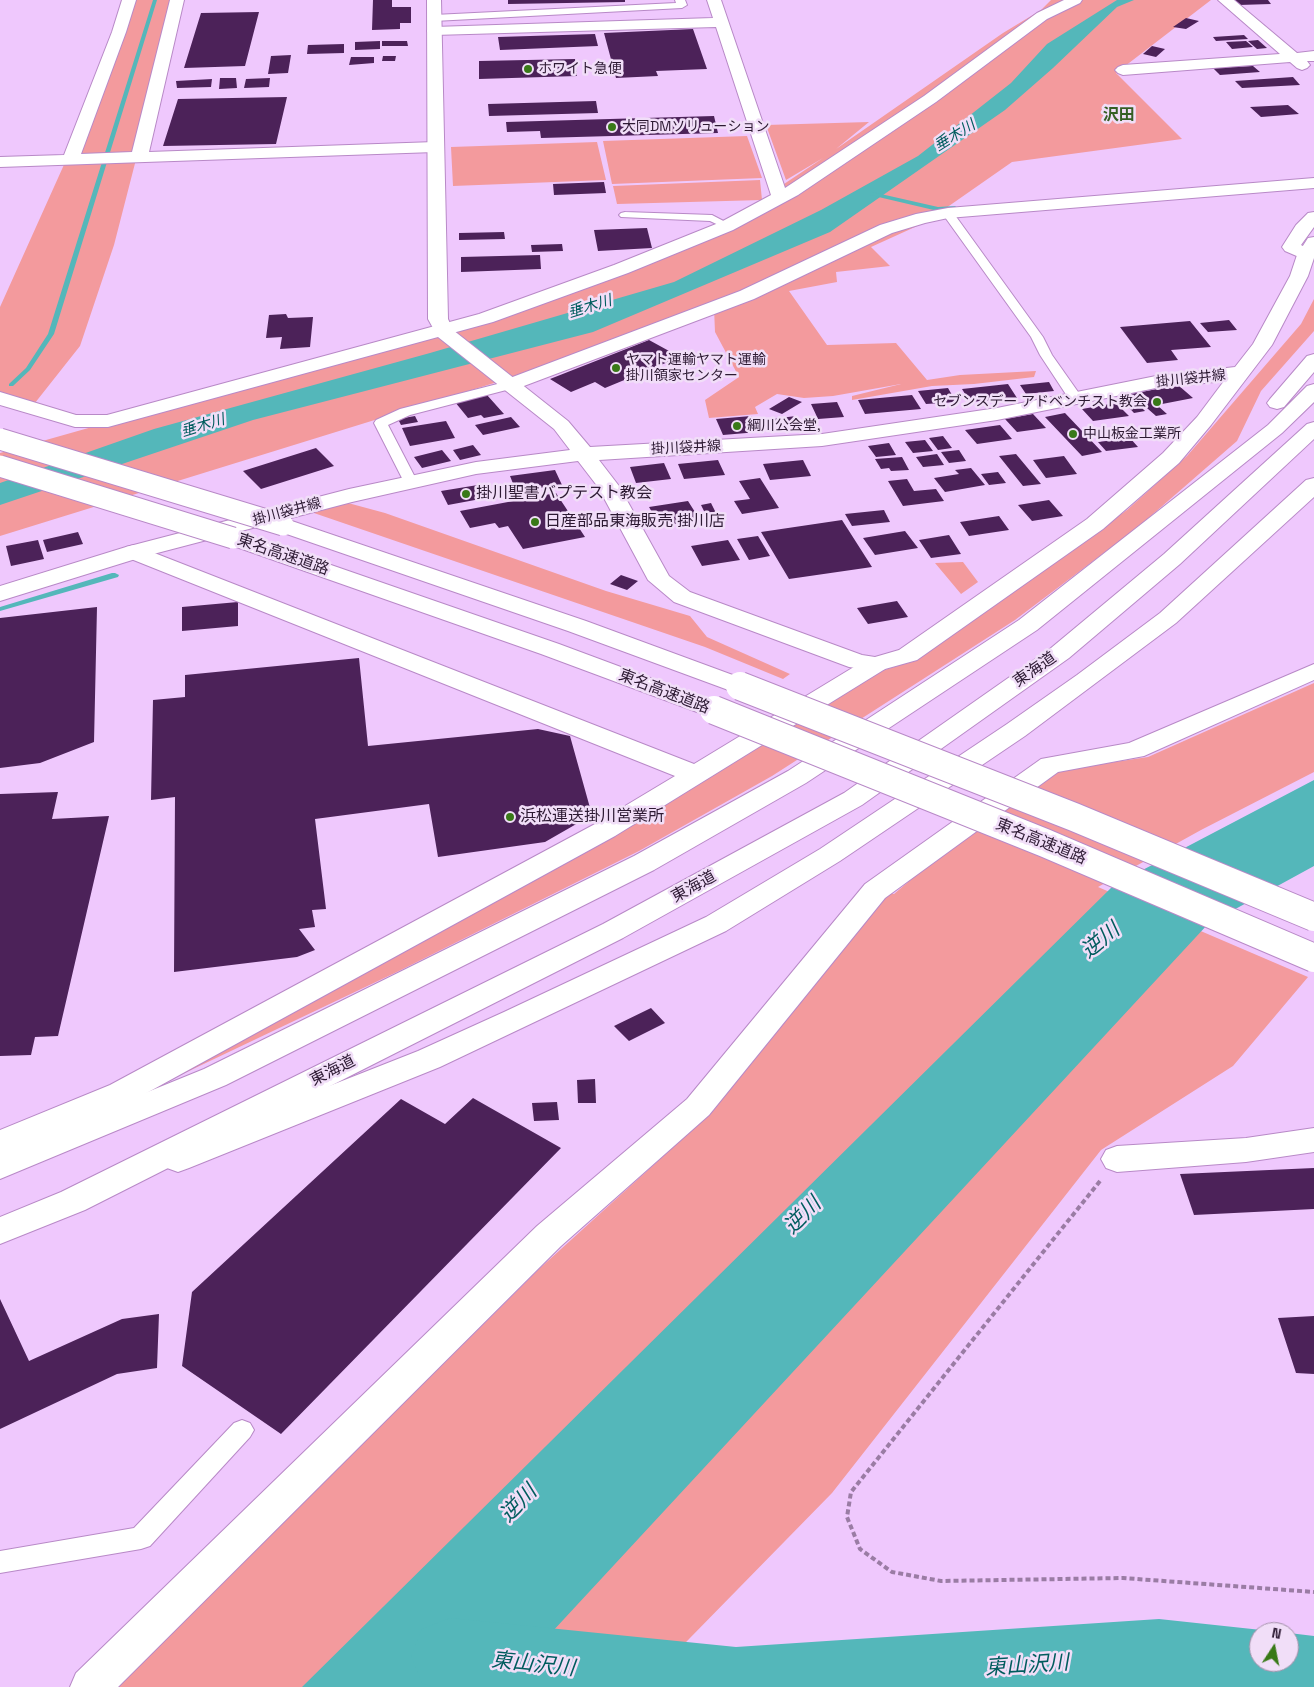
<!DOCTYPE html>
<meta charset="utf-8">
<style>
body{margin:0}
#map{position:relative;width:1314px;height:1687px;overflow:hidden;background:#efc8fd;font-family:"Space Grotesk",sans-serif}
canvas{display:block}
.north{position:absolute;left:1249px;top:1622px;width:50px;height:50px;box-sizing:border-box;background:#f1def8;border:1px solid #a390a9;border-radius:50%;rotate:11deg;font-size:14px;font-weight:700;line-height:20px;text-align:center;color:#2d1a33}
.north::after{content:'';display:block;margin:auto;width:18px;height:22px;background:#397918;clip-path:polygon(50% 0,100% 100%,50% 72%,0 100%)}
</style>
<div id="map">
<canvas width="1314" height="1687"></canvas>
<div class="north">N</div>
</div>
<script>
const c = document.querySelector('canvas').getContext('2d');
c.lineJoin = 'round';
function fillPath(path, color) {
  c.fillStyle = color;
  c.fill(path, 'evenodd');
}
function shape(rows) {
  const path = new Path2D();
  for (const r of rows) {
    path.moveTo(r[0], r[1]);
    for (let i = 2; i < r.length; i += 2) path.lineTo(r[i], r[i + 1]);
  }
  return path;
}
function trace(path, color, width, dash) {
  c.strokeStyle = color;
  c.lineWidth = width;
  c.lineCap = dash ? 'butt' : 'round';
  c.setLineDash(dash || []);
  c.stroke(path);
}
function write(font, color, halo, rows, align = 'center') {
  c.font = font + ' "Space Grotesk","Noto Sans JP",sans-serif';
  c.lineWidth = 5;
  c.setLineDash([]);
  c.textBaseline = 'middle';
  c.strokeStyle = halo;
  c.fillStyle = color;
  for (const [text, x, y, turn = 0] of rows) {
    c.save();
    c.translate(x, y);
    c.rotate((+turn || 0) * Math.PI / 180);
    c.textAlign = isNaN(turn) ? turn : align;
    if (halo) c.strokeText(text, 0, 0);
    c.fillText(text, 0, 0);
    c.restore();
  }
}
fillPath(shape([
 [133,0,177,0,114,245,80,346,31,408,0,398,0,307,94,98],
 [1051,0,1211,0,1116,73,1182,139,1012,162,926,222,871,247,890,266,836,272,837,282,789,291,827,345,896,343,927,380,960,375,1036,371,1034,377,974,384,932,386,852,400,852,396,901,384,833,396,804,398,777,394,755,407,758,414,709,418,705,400,739,377,715,332,714,308,604,349,0,536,0,453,276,375,556,292,785,198,784,184,823,158,786,180,766,125,869,122,836,149,1003,33,1041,10],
 [747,136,762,178,612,184,603,141],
 [597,142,606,180,453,186,451,147],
 [760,180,762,200,617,204,613,186],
 [1314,299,1314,331,1261,391,1237,441,1137,528,1015,620,772,776,639,851,399,971,149,1090,875,673,916,660,1127,510,1187,456,1301,324],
 [348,503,385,513,606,591,690,616,707,637,790,674,783,679,705,647,311,512],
 [963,562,978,582,961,594,935,563],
 [1314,683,1314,772,1201,830,1098,887,1308,977,1233,1066,1101,1150,832,1493,642,1687,111,1687,273,1533,539,1269,713,1111,877,890,894,894,961,837,1061,770,1148,757]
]), '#f39a9d');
fillPath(shape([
 [1117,0,1134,0,1117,7,1053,68,1005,110,830,232,593,332,253,420,0,505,0,483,154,429,430,353,674,282,821,210,918,156,1011,83,1047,44],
 [1314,780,1314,866,1208,924,501,1687,302,1687,1114,885]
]), '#54b7ba');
fillPath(shape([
 [153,0,157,0,54,334,30,370,13,386,9,386,9,384,26,368,48,334,153,0],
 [872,192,938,207,955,206,958,208,955,210,938,211,870,195,869,194,872,192],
 [112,573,115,573,119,575,118,577,0,611,0,607,112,573]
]), '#54b7ba');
fillPath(shape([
 [450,1618,736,1647,1159,1619,1280,1632,1259,1632,1259,1662,1289,1662,1289,1633,1314,1636,1314,1687,433,1687,422,1683,411,1656,422,1629,450,1618]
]), '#54b7ba');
fillPath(shape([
 [373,0,392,0,392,7,411,7,411,23,400,23,400,29,372,30],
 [508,0,625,0,625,2,508,4],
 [1234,0,1268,0,1271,4,1239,5],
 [259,12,245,66,184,68,201,13],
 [1186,18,1199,21,1186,29,1173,27],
 [693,29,707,69,656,71,658,76,616,78,604,33],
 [595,34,598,46,500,50,498,37],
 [1244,35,1248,39,1216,41,1213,37],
 [1258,40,1267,48,1257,49,1248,41],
 [380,41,380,49,355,50,355,42],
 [382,41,407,41,408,46,382,46],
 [1246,41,1253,47,1232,49,1226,42],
 [344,44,344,53,307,54,308,45],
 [1152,46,1165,49,1156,57,1143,54],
 [291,55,288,73,268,74,271,56],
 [383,56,396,56,395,61,382,61],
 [351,57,374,57,374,63,349,65],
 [575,59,577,76,479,79,479,61],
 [1253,66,1260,72,1220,75,1213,68],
 [1293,77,1300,85,1242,88,1235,81],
 [220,78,236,78,237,88,219,89],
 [270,78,269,87,244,88,246,79],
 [212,79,211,87,177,88,176,81],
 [287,97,276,144,163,146,178,99],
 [596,101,598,113,489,116,488,104],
 [1288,105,1299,114,1261,117,1250,107],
 [714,116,718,133,541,138,540,131,507,132,506,122],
 [604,182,606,193,554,195,553,184],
 [647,228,652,248,598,251,594,230],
 [504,232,505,239,459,240,459,233],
 [562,244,563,251,532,252,531,245],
 [540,255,541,269,461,272,461,257],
 [286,314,288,318,313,317,310,347,280,349,282,337,266,338,269,315],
 [1229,320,1237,330,1208,332,1200,323],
 [1190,321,1211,347,1171,350,1178,360,1147,363,1120,327],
 [649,340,680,357,605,388,595,382,571,392,550,379],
 [1049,382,1054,391,1026,394,1020,385],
 [1008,384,1017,398,970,402,962,389],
 [1178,385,1193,398,1157,405,1167,414,1156,416,1131,394],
 [948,388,956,402,926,404,918,391],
 [487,395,504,414,484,418,481,415,468,418,455,402],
 [912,395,921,409,865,414,858,400],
 [789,397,802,402,782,414,769,409],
 [1133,398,1145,411,1134,413,1122,400],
 [837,402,844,417,818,419,811,404],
 [1116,403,1129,416,1093,421,1082,409],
 [1065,413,1102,452,1082,456,1045,417],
 [1033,414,1046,428,1017,432,1005,419],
 [415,416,418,422,401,425,398,419],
 [751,416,758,432,723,435,716,419],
 [796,416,803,428,779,431,772,419],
 [511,417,520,427,483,435,475,425],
 [446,421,455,438,410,446,402,428],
 [1000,425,1012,439,977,444,965,430],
 [943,436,952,448,938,450,929,438],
 [1130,438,1138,447,1106,451,1098,442],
 [925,440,933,451,913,453,905,442],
 [889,443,896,455,876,457,868,446],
 [473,445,481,455,460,460,453,450],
 [316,448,334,466,261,489,243,471],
 [442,450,451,461,422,468,414,457],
 [959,450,966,461,949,463,941,452],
 [937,454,944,465,923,467,916,457],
 [1016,454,1041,484,1023,486,999,456],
 [1064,456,1077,474,1046,478,1033,460],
 [902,457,909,470,891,471,889,468,881,469,875,459],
 [718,460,725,475,684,479,678,464],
 [803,460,811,476,770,480,763,464],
 [664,463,671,479,636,483,630,467],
 [971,468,985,485,945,492,934,478,959,474,955,470],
 [555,470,562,485,516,491,510,476],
 [998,472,1006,483,989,485,981,474],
 [760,478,779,508,742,514,734,501,750,499,739,481],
 [907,479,914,491,936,489,944,501,903,506,888,481],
 [484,484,491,497,448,505,441,491],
 [556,493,585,537,523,549,508,526,499,528,495,523,470,528,460,511],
 [1049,500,1063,516,1032,521,1018,505],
 [688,501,700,520,660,526,649,507],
 [711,503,716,513,706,515,701,505],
 [884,510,890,522,852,526,845,514],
 [999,516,1009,530,969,536,960,522],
 [842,520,872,567,789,579,761,532],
 [905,531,918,548,875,555,863,538],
 [78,532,83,544,47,552,43,540],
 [949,535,961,554,931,558,919,540],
 [758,536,770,556,749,560,737,539],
 [38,540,44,559,11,566,6,546],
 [728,540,740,560,702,566,691,546],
 [621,575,638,581,627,590,610,584],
 [897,601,908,617,868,624,857,608],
 [238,602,238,626,182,631,182,607],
 [97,607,94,742,40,763,0,768,0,618],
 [359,658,368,746,538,729,570,736,592,815,545,842,438,857,429,804,315,819,326,909,312,910,315,927,299,929,315,950,297,957,174,972,175,797,151,800,153,700,185,697,185,675],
 [58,792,52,819,109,816,58,1036,35,1037,31,1055,0,1056,0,794],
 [651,1008,665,1023,629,1041,614,1026],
 [595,1079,596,1103,578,1103,577,1080],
 [473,1098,561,1148,281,1434,182,1366,192,1292,401,1099,445,1124],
 [557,1102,559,1120,534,1121,532,1103],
 [1314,1168,1314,1209,1194,1215,1180,1174],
 [0,1299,29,1361,122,1319,159,1314,157,1368,117,1374,0,1429],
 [1314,1316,1314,1374,1296,1373,1278,1318]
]), '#4c2259');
const lane = shape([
 [675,0,685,0,687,5,682,8,434,21,429,18,434,15,676,3,675,0],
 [948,210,952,211,1043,337,1052,355,1083,399,1081,402,1076,403,1069,399,1040,355,1031,337,942,213,948,210],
 [625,212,712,215,733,226,727,229,710,221,621,217,619,215,621,213,625,212],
 [509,381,515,385,514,388,410,415,388,425,417,481,410,485,405,484,374,423,376,420,400,409,509,381],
 [242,1420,250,1423,254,1430,250,1437,150,1546,141,1549,0,1573,0,1551,134,1528,234,1423,242,1420]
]);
const street = shape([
 [122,0,136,0,126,32,81,154,132,152,170,0,184,0,149,152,435,142,441,143,443,147,441,151,435,152,0,167,0,157,64,155,112,32,122,0],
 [707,0,721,0,785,188,924,96,1037,13,1064,0,1082,0,1080,3,1047,19,936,102,798,195,733,230,628,273,493,322,108,427,75,427,0,405,0,392,76,415,107,415,479,314,614,265,721,222,771,195,716,27,434,35,429,34,427,31,429,28,434,27,713,18,707,0],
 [1218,0,1234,0,1297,53,1314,51,1314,61,1307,61,1310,65,1307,68,1302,70,1297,68,1290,62,1123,75,1118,73,1115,70,1118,67,1123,65,1280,54,1218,0],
 [1314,178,1314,188,948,218,925,223,892,233,754,299,516,389,509,391,502,389,499,385,502,381,740,291,880,225,916,214,948,208,1314,178],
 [1314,212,1314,227,1301,245,1312,251,1314,257,1306,260,1285,251,1282,247,1296,225,1308,213,1314,212],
 [134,545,694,764,867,659,876,657,885,659,888,664,885,669,615,836,132,1101,0,1155,0,1130,110,1085,595,824,675,776,126,557,123,552,126,547,134,545],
 [1314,664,1314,680,1144,756,1058,772,885,898,709,1115,561,1246,118,1687,70,1687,76,1673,537,1226,687,1099,865,884,1041,759,1129,743,1314,664],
 [1314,1128,1314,1152,1246,1162,1117,1172,1106,1168,1101,1159,1106,1150,1117,1146,1246,1138,1314,1128]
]);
const secondary = shape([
 [427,0,441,0,448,319,453,330,568,421,590,447,822,434,997,408,1156,376,1235,367,1253,344,1290,276,1297,255,1308,238,1314,237,1314,258,1308,276,1272,345,1211,425,1179,463,1103,529,917,660,885,669,876,671,849,667,674,602,648,580,598,487,578,461,476,474,352,502,142,557,0,601,0,586,126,547,349,489,476,462,570,450,554,429,438,337,428,319,427,0],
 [1224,381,1197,417,1163,453,1087,519,899,650,875,657,862,655,690,592,669,576,619,486,599,460,822,446,997,420,1156,388,1224,381],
 [1314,478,1314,497,1176,623,1025,736,840,861,726,931,440,1067,189,1168,178,1172,167,1168,162,1159,167,1150,418,1051,504,1012,706,917,820,849,1007,724,1077,675,1160,613,1306,480,1314,478]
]);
const highway = shape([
 [1314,354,1314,372,1284,407,1277,409,1270,407,1267,403,1270,399,1307,356,1314,354],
 [1314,384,1314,402,1282,433,1037,630,806,783,654,870,226,1085,0,1179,0,1152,204,1069,634,856,788,771,1019,620,1268,425,1307,386,1314,384],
 [1314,422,1314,439,1180,564,1069,658,862,805,623,938,85,1210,0,1244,0,1217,61,1192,603,924,844,793,1051,648,1164,554,1307,424,1314,422],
 [283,518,586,621,749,681,753,686,749,691,740,694,731,691,568,631,275,530,272,525,275,520,283,518],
 [233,531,559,644,723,705,727,710,723,715,714,718,705,715,541,654,225,543,222,538,225,533,233,531]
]);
trace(lane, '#b889c7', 2);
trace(street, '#b889c7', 2);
trace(secondary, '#b889c7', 2);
trace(highway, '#b889c7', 2);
trace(shape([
 [1100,1181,851,1492,847,1517,860,1549,892,1572,941,1581,1123,1578,1314,1592]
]), '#9a7ca4', 4, [5, 3]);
fillPath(lane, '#fff');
fillPath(street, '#fff');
fillPath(secondary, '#fff');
fillPath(highway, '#fff');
const highwayBridgeFar1 = shape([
 [0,439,283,525],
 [0,466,233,538]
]);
const highwayBridge = shape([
 [740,686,1074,817,1314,917],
 [714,710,1045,843,1314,958]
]);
trace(highwayBridgeFar1, '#b889c7', 23, []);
trace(highwayBridge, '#b889c7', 30, []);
trace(highwayBridgeFar1, '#fff', 21);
trace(highwayBridge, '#fff', 28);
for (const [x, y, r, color] of [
 [528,69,5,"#397918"],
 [612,127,5,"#397918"],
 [616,368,5,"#397918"],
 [1157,402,5,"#397918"],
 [737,426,5,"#397918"],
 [1073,434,5,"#397918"],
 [466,494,5,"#397918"],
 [535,522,5,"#397918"],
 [510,817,5,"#397918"]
]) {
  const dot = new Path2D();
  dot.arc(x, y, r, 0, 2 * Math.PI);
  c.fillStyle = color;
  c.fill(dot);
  trace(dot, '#f1def8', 2);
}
write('14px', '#2d1a33', '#f1def8', [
 ["ホワイト急便",538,69],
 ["大同DMソリューション",622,127],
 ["ヤマト運輸ヤマト運輸",626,360],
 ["掛川領家センター",626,376],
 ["セブンスデー アドベンチスト教会",1147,402,"right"],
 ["綱川公会堂,",747,426],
 ["中山板金工業所",1083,434]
], 'left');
write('14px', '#2d1a33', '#f1def8', [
 ["掛川袋井線",1191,379,-6],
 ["掛川袋井線",686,448,-3],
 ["掛川袋井線",287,512,-15]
]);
write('italic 15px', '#005c5e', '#f1def8', [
 ["垂木川",955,136,-32],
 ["垂木川",590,307,-17],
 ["垂木川",203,426,-17]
]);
write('bold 16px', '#355f24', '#f1def8', [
 ["沢田",1119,116]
]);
write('16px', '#2d1a33', '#f1def8', [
 ["掛川聖書バプテスト教会",476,494],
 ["日産部品東海販売 掛川店",545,522],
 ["浜松運送掛川営業所",520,817]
], 'left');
write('16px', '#2d1a33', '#f1def8', [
 ["東名高速道路",283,555,19],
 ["東海道",1035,670,-35],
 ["東名高速道路",664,692,21],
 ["東名高速道路",1041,842,22],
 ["東海道",694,887,-29],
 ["東海道",333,1071,-27]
]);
write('italic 21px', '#005c5e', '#f1def8', [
 ["逆川",1101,941,-39],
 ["逆川",803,1216,-45],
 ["逆川",519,1504,-46],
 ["東山沢川",533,1665,6],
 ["東山沢川",1027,1666,-4]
]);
</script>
